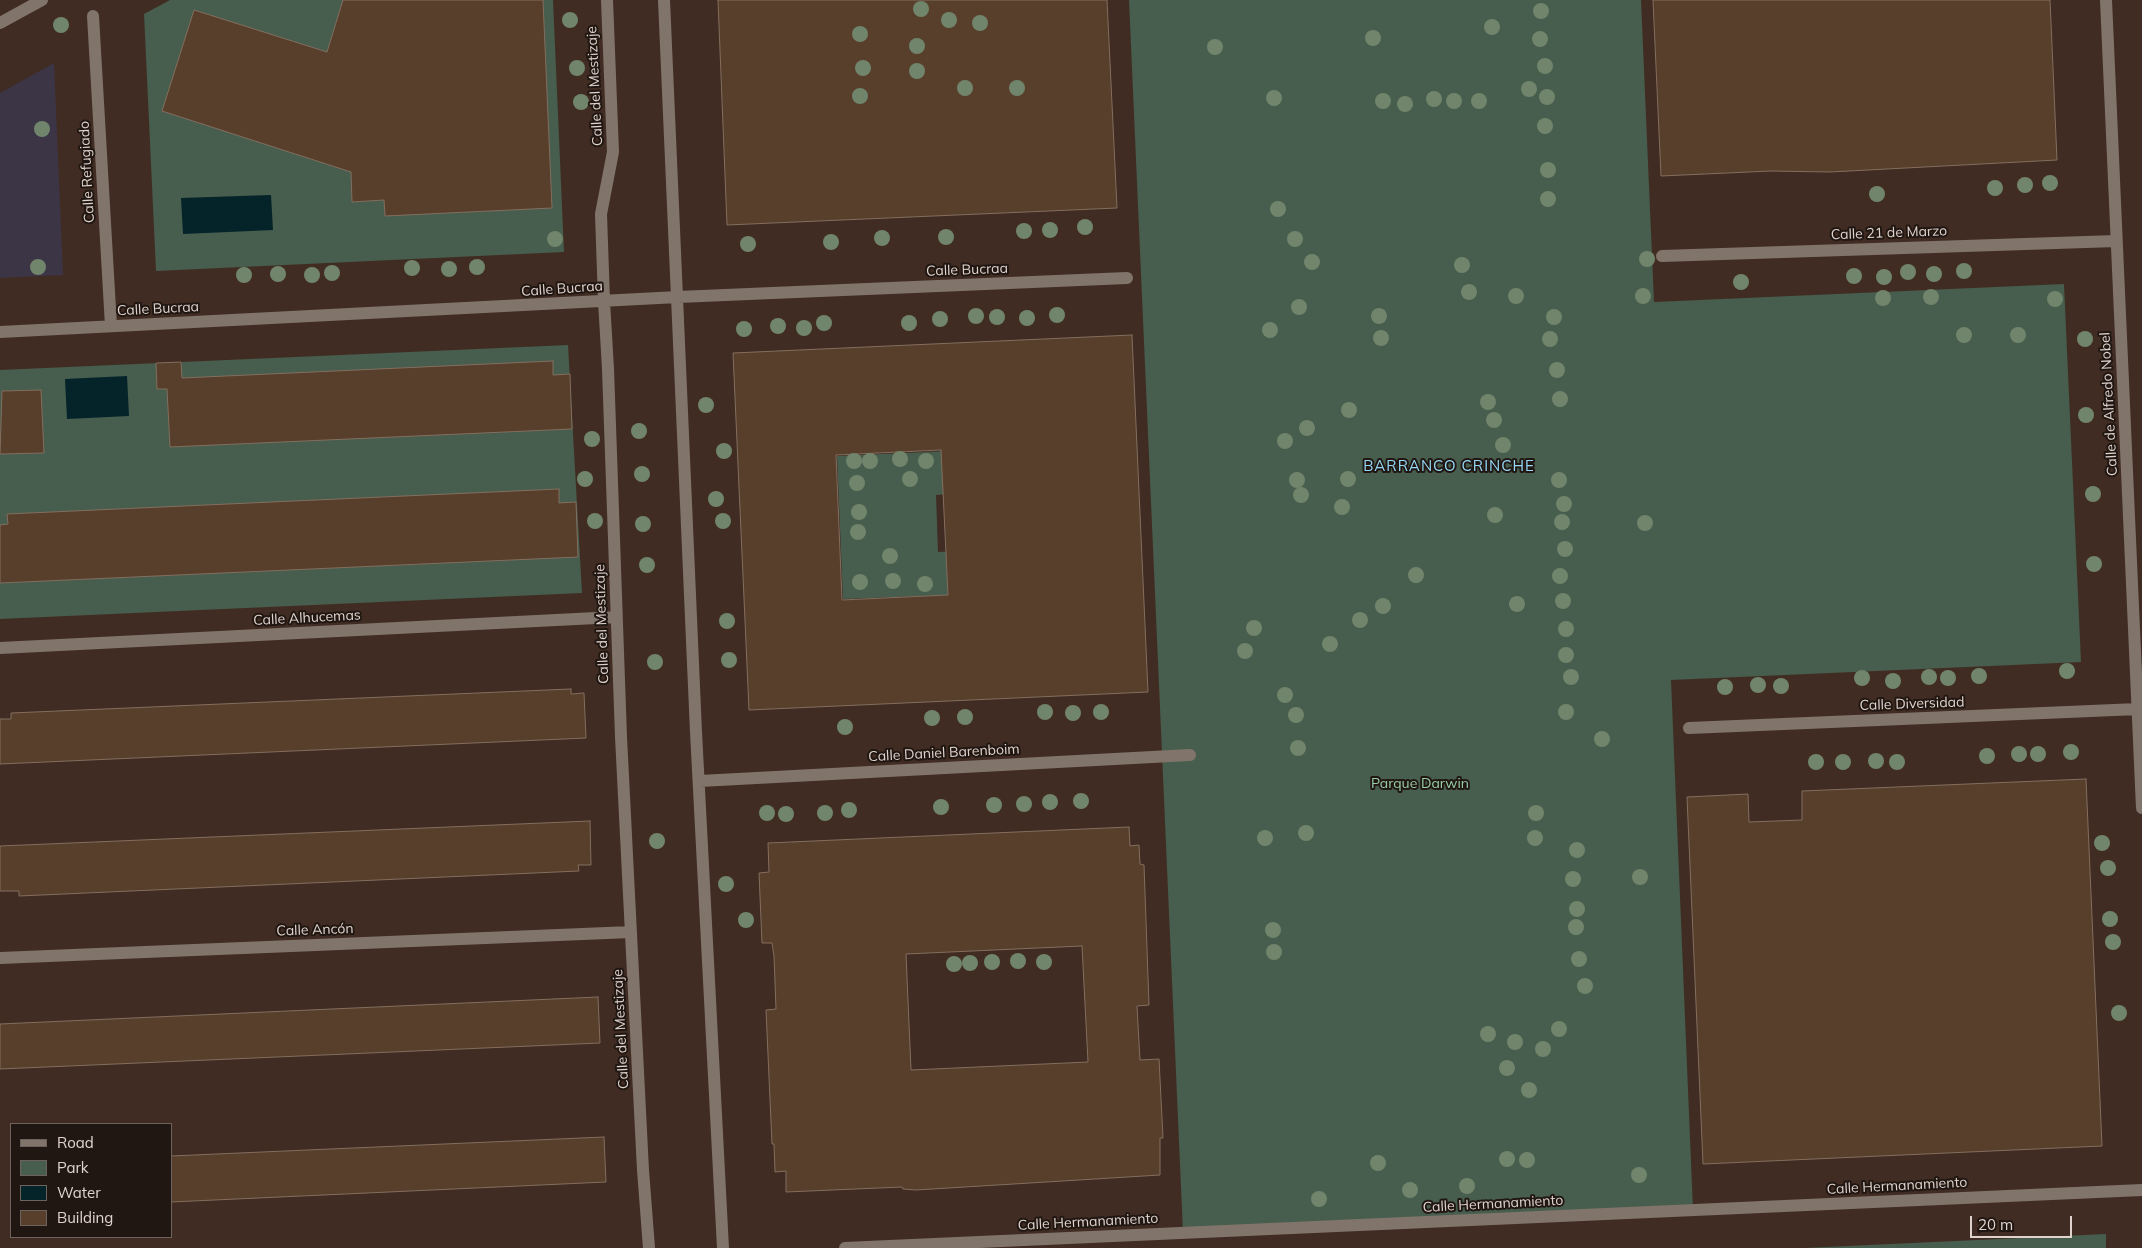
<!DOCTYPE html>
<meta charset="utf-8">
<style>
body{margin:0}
#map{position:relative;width:2142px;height:1248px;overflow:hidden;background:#402c22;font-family:Mulish,sans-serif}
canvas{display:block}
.legend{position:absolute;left:10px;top:1123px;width:162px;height:115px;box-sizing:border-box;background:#201712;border:1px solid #6d625c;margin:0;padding:6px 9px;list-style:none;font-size:15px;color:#e0d2cc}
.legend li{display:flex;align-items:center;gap:10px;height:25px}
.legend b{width:25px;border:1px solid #6d625c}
.scale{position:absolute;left:1970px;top:1216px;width:102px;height:22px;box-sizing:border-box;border:2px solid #e0d2cc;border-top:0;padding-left:6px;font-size:15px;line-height:18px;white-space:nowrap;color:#e0d2cc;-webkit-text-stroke:4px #201712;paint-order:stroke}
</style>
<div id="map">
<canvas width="2142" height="1248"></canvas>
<ul class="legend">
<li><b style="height:6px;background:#81756b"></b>Road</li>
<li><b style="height:14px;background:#475d4d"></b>Park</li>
<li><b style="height:14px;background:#05242a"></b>Water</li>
<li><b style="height:14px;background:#573f2b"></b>Building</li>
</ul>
<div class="scale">20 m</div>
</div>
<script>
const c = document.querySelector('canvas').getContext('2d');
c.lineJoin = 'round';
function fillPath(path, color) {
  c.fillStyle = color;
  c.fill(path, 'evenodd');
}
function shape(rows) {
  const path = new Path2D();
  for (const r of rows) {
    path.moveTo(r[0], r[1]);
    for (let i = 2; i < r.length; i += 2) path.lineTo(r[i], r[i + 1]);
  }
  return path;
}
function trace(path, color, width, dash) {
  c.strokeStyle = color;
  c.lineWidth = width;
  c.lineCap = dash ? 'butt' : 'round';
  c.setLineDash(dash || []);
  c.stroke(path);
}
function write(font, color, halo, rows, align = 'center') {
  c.font = font + ' Mulish,sans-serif';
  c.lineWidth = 4;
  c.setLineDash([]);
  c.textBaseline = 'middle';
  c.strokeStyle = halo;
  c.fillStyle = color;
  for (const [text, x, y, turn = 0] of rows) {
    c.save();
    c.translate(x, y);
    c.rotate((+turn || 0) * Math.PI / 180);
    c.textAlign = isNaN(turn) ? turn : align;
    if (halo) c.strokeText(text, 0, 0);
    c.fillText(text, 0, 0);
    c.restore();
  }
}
fillPath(shape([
 [54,63,63,275,0,278,0,93]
]), '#3c3546');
fillPath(shape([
 [170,0,553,0,564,252,156,271,144,14],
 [1129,0,1641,0,1654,302,2064,284,2081,662,1671,680,1693,1210,1183,1233],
 [568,345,582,593,0,619,0,370],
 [972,450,974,492,936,495,938,552,977,550,979,594,843,599,837,456],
 [2106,1234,2106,1248,1804,1248]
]), '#475d4d');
fillPath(shape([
 [271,195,273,230,183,234,181,198],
 [127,376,129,416,67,419,65,379]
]), '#05242a');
const building = shape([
 [343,0,543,0,552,208,385,216,384,200,352,202,351,172,162,111,194,10,327,52,343,0],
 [718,0,1107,0,1117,208,727,225,718,0],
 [1653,0,2050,0,2057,160,1830,172,1771,171,1661,176,1653,0],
 [1132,335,1148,692,749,710,733,353,1132,335],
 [941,450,948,595,842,600,836,455,941,450],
 [553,361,553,375,570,374,572,429,170,447,167,389,157,389,156,363,181,362,182,378,553,361],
 [41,390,44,453,0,454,2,391,41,390],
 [559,489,559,503,576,502,578,557,0,583,0,525,8,524,7,514,559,489],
 [571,689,571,694,584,693,586,738,0,764,0,719,11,719,11,713,571,689],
 [2086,779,2102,1146,1703,1164,1687,797,1748,794,1749,822,1802,820,1802,791,2086,779],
 [590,821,591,865,578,865,579,871,19,896,19,891,0,891,0,846,590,821],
 [1129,827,1130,846,1139,845,1140,864,1144,865,1149,1005,1137,1006,1140,1060,1159,1059,1163,1138,1160,1138,1160,1175,916,1190,903,1189,902,1187,786,1192,786,1171,775,1172,774,1144,772,1144,766,1010,776,1009,774,956,772,943,762,943,759,873,769,872,768,843,1129,827],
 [1082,946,1088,1062,911,1070,906,954,1082,946],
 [598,997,600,1043,0,1069,0,1024,598,997],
 [604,1137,606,1182,171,1202,171,1156,604,1137]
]);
fillPath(building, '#573f2b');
trace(building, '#836e5f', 1);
trace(shape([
 [607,0,613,152,601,214,604,301,608,369,621,737,643,1170,649,1248],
 [664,0,696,732,723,1248],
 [2106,0,2142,808],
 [93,16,111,326],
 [0,23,42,0],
 [1662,256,2116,241],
 [0,332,678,297,1127,278],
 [0,648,616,617],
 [1689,728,2138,709],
 [700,781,1190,755],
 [0,958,631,932],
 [845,1248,2142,1190]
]), '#81756b', 12);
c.fillStyle = '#71856c';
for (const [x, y] of [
 [921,9],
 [1541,11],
 [570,20],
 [949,20],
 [980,23],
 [61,25],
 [1492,27],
 [860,34],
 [1373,38],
 [1540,39],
 [917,46],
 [1215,47],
 [1545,66],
 [577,68],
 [863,68],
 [917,71],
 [965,88],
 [1017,88],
 [1529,89],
 [860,96],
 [1547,97],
 [1274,98],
 [1434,99],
 [1383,101],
 [1454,101],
 [1479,101],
 [581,102],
 [1405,104],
 [1545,126],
 [42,129],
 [1548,170],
 [2050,183],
 [2025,185],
 [1995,188],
 [1877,194],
 [1548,199],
 [1278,209],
 [1085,227],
 [1050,230],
 [1024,231],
 [946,237],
 [882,238],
 [555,239],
 [1295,239],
 [831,242],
 [748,244],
 [1647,259],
 [1312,262],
 [1462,265],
 [38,267],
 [477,267],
 [412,268],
 [449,269],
 [1964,271],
 [1908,272],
 [332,273],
 [278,274],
 [1934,274],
 [244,275],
 [312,275],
 [1854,276],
 [1884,277],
 [1741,282],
 [1469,292],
 [1516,296],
 [1643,296],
 [1931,297],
 [1883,298],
 [2055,299],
 [1299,307],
 [1057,315],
 [976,316],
 [1379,316],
 [997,317],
 [1554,317],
 [1027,318],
 [940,319],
 [824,323],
 [909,323],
 [778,326],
 [804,328],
 [744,329],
 [1270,330],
 [1964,335],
 [2018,335],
 [1381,338],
 [1550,339],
 [2085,339],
 [1557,370],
 [1560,399],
 [1488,402],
 [706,405],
 [1349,410],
 [2086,415],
 [1494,420],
 [1307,428],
 [639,431],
 [592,439],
 [1285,441],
 [1503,445],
 [724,451],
 [900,459],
 [854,461],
 [870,461],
 [926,461],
 [642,474],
 [585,479],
 [910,479],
 [1348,479],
 [1297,480],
 [1559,480],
 [857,483],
 [2093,494],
 [1301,495],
 [716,499],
 [1564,504],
 [1342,507],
 [859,512],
 [1495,515],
 [595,521],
 [723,521],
 [1562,522],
 [1645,523],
 [643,524],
 [858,532],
 [1565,549],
 [890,556],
 [2094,564],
 [647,565],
 [1416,575],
 [1560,576],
 [893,581],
 [860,582],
 [925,584],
 [1563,601],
 [1517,604],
 [1383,606],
 [1360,620],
 [727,621],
 [1254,628],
 [1566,629],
 [1330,644],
 [1245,651],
 [1566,655],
 [729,660],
 [655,662],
 [2067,671],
 [1979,676],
 [1571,677],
 [1929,677],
 [1862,678],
 [1948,678],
 [1893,681],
 [1758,685],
 [1781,686],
 [1725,687],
 [1285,695],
 [1045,712],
 [1101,712],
 [1566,712],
 [1073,713],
 [1296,715],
 [965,717],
 [932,718],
 [845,727],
 [1602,739],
 [1298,748],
 [2071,752],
 [2019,754],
 [2038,754],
 [1987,756],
 [1876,761],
 [1816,762],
 [1843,762],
 [1897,762],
 [1081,801],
 [1050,802],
 [1024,804],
 [994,805],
 [941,807],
 [849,810],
 [767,813],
 [825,813],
 [1536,813],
 [786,814],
 [1306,833],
 [1265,838],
 [1535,838],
 [657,841],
 [2102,843],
 [1577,850],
 [2108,868],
 [1640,877],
 [1573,879],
 [726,884],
 [1577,909],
 [2110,919],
 [746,920],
 [1576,927],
 [1273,930],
 [2113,942],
 [1274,952],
 [1579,959],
 [1018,961],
 [992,962],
 [1044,962],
 [970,963],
 [954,964],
 [1585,986],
 [2119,1013],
 [1559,1029],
 [1488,1034],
 [1515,1042],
 [1543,1049],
 [1507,1068],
 [1529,1090],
 [1507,1159],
 [1527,1160],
 [1378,1163],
 [1639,1175],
 [1467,1186],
 [1410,1190],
 [1319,1199]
]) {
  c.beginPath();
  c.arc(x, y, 8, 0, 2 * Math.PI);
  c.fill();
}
write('14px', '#e0d2cc', '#201712', [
 ["Calle del Mestizaje",595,86,-93],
 ["Calle Refugiado",87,172,-93],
 ["Calle 21 de Marzo",1889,233,-2],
 ["Calle Bucraa",967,270,-2],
 ["Calle Bucraa",562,289,-4],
 ["Calle Bucraa",158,309,-3],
 ["Calle de Alfredo Nobel",2109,404,-93],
 ["Calle Alhucemas",307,618,-3],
 ["Calle del Mestizaje",602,624,-92],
 ["Calle Diversidad",1912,704,-2],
 ["Calle Daniel Barenboim",944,753,-3],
 ["Calle Ancón",315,930,-2],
 ["Calle del Mestizaje",621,1029,-93],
 ["Calle Hermanamiento",1897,1186,-3],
 ["Calle Hermanamiento",1493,1204,-3],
 ["Calle Hermanamiento",1088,1222,-3]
]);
write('14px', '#99cea8', '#201712', [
 ["Parque Darwin",1420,784]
]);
c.letterSpacing = '1px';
write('15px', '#95d8f7', '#201712', [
 ["BARRANCO CRINCHE",1449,466]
]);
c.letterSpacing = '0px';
</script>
